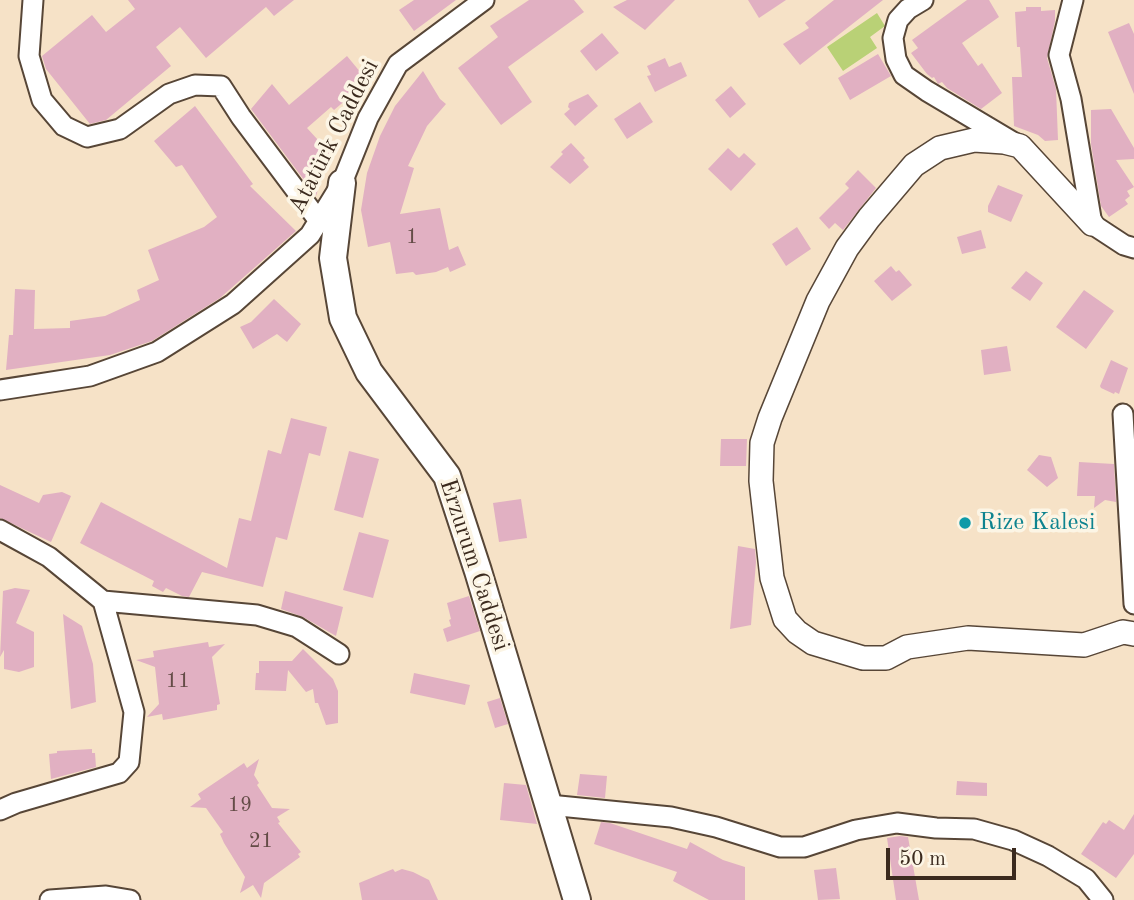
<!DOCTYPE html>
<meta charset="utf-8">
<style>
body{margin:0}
#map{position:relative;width:1134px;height:900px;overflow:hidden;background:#f6e2c7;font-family:"Old Standard TT",serif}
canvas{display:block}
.scale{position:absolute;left:886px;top:848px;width:130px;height:32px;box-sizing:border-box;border:4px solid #3b2a1e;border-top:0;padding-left:9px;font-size:21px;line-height:24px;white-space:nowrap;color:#3b2a1e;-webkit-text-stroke:5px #fcf5e5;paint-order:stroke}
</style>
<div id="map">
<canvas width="1134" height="900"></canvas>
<div class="scale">50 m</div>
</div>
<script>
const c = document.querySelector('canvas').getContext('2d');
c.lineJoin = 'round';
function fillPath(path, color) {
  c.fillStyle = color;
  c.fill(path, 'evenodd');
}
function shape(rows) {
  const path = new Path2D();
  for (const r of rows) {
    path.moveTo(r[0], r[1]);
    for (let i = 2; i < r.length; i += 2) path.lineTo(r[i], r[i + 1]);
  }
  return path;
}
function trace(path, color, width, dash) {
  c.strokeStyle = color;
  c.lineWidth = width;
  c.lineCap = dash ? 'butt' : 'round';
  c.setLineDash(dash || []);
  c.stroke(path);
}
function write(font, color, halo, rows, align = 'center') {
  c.font = font + ' "Old Standard TT",serif';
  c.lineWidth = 7;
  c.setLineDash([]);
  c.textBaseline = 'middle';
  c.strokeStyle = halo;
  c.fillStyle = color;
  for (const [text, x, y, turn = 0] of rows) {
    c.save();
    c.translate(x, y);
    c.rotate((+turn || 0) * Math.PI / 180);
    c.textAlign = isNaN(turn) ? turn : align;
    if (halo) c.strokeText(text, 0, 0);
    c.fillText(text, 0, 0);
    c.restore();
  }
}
fillPath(shape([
 [877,13,885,26,870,37,877,48,843,71,827,47]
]), '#b9d176');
fillPath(shape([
 [128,0,294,0,274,16,266,7,206,58,180,27,156,47,171,66,106,120,90,124,46,69,42,56,92,15,106,32,135,9],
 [414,0,456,0,414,31,399,10],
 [529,0,574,0,584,12,508,67,532,102,501,125,458,68,498,37,490,26],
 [627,0,675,0,645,30,613,7],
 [748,0,786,0,759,18],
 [834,0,883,0,800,65,783,44,809,28,805,23],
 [967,0,989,0,999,17,962,43,978,66,982,63,1002,93,981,109,947,88,942,82,938,84,934,77,932,78,927,74,911,53,918,48,912,40],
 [1026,7,1041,7,1041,11,1055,10,1055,21,1047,58,1056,89,1058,140,1045,141,1038,135,1014,126,1012,77,1022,77,1020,47,1017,47,1015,12,1026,11],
 [1129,23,1134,34,1134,94,1108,32],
 [602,33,619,53,596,71,580,51],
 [878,54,891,76,850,100,838,78],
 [347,56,366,79,358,85,360,88,334,110,331,107,307,128,318,140,332,146,316,196,251,109,272,84,289,105],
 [665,58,669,67,681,62,687,76,655,92,647,76,651,75,647,66],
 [423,71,440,99,446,104,427,126,408,166,414,168,400,214,440,208,449,250,458,246,466,265,450,272,448,267,436,272,416,275,413,272,396,274,390,242,368,247,361,210,367,173,380,136,395,106],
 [731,86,746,104,730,118,715,100],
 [588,94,598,106,575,126,564,114,570,109,568,107,569,103],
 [640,102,653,122,627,139,614,119],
 [195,106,253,184,250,186,296,231,220,298,152,341,110,355,6,370,9,335,13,335,15,289,35,290,34,329,70,328,70,321,105,316,140,300,137,290,159,280,148,250,204,227,217,217,182,165,176,167,154,141],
 [1111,109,1134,148,1134,159,1116,160,1134,187,1127,191,1130,196,1125,200,1128,204,1109,217,1101,206,1091,144,1091,110],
 [571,143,585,158,583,160,589,167,570,184,550,167,563,154,561,152],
 [728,148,739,158,744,153,756,164,731,191,708,169],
 [858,170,876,188,843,230,835,223,829,229,819,218,849,188,845,184],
 [998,185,1023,195,1011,222,988,212,988,206],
 [797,227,811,249,786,266,772,244],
 [981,230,986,248,962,254,957,237],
 [891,266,896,272,899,270,912,285,892,301,874,281],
 [1026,271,1043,283,1030,301,1011,288],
 [1084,290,1114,311,1086,349,1056,327],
 [274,299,301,324,287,342,277,334,253,349,240,327,251,322],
 [1007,346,1011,371,984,375,981,350],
 [1111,360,1128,368,1119,394,1115,392,1114,394,1101,388,1100,386],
 [291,418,327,427,320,456,309,453,287,540,276,537,263,587,202,572,189,597,182,596,166,588,163,592,152,586,154,581,80,543,101,502,227,568,239,518,251,521,268,450,281,454],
 [721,439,747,439,746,466,720,466],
 [349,451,379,459,363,518,334,510],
 [1039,455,1051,457,1058,478,1047,487,1027,470],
 [1079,462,1114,464,1116,502,1105,500,1094,508,1095,496,1077,496],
 [0,485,39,503,43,495,62,492,71,496,51,542,0,518],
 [521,499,527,538,499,542,493,503],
 [359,532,389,540,373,598,343,590],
 [738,546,755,549,756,562,751,625,730,629],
 [15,588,30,590,16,623,34,632,34,667,19,672,4,669,4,650,0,657,3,591],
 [285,591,343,607,336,636,303,617,281,609],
 [469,596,480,631,447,642,443,629,451,626,449,620,451,619,447,603],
 [63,614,82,626,93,664,96,702,71,709],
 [208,642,209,647,225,644,212,657,220,704,217,705,217,710,163,720,162,714,147,717,159,704,155,667,136,660,154,657,153,651],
 [303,649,333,679,338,691,338,723,326,725,318,703,315,703,313,689,306,692,288,670,286,691,255,690,256,673,259,673,259,661,292,661],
 [414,673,470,685,465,705,410,693],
 [500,698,508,724,495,728,487,702],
 [92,749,92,753,95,753,96,767,51,779,49,754,57,753,57,751],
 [259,759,254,775,259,783,257,785,272,808,290,809,277,817,280,822,278,823,301,852,298,854,300,857,264,883,261,898,253,885,240,893,245,877,224,843,220,834,223,832,206,808,190,807,201,799,198,794,244,763,247,768],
 [580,774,607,776,605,798,577,795],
 [957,781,987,783,987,796,956,795],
 [504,783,526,785,537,824,500,820],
 [1134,814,1134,854,1116,878,1081,854,1103,822,1106,824,1109,820,1124,830],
 [601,822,610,823,687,849,690,842,723,860,745,867,745,900,709,900,673,881,677,872,594,844],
 [900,836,908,837,919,900,896,900,887,838],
 [836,868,840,899,818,900,814,870],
 [393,869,395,872,402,869,413,872,429,880,438,900,362,900,359,883]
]), '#e1b0c2');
const minor = shape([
 [33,0,29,56,42,100,64,126,87,137,120,129,169,94,195,85,221,86,241,117,319,221],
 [923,0,908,9,898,20,893,38,896,59,904,75,927,91,1016,144],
 [1073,0,1059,55,1071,99,1092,224,1124,245,1134,248],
 [0,390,90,376,157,352,233,304,310,235,342,183,368,118,398,64,484,0],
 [1123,414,1134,604],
 [0,530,49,557,103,601,257,615,297,627,339,654],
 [549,805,671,817,716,827,780,847,804,847,856,830,897,823,936,828,974,829,1013,840,1048,856,1086,879,1103,900],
 [0,810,16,803,119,773,129,762,134,712,103,601],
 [50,900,106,896,130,900]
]);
const tertiary = shape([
 [1092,224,1020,146,1004,142,974,140,940,148,914,165,869,218,847,248,818,301,770,418,762,443,761,481,772,578,785,619,797,632,813,643,863,658,886,658,907,647,968,638,1084,645,1123,632,1134,634]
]);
const secondary = shape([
 [342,183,333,258,343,318,369,372,447,476,478,571,577,900]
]);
trace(minor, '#574637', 23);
trace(tertiary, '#574637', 26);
trace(secondary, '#574637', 30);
trace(minor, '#fff', 19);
trace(tertiary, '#fff', 23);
trace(secondary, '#fff', 26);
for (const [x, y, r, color] of [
 [965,523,7,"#0f9aa8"]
]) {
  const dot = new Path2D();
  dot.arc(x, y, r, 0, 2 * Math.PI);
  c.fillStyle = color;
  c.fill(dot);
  trace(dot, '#fcf5e5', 2.5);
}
write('21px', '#644c47', null, [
 ["1",412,237],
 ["11",178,681],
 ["19",240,805],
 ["21",261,841]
]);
write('24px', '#3b2a1e', '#fcf5e5', [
 ["Atatürk Caddesi",334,137,-63],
 ["Erzurum Caddesi",474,565,72]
]);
write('24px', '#0d838f', '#fcf5e5', [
 ["Rize Kalesi",979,523]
], 'left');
</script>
